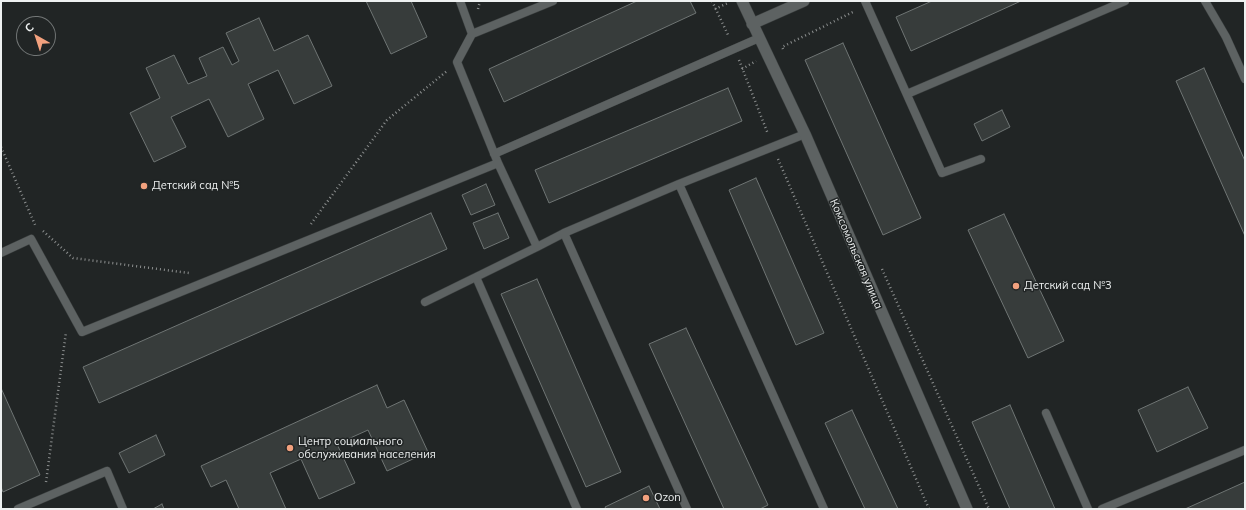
<!DOCTYPE html>
<meta charset="utf-8">
<style>
body{margin:0}
#map{position:relative;width:1246px;height:510px;overflow:hidden;background:#212525;font-family:Mulish,sans-serif}
canvas{display:block}
.frame{position:absolute;inset:0;border:2px solid #eef1f1;pointer-events:none}
.north{position:absolute;left:16px;top:16px;width:40px;height:40px;box-sizing:border-box;background:#212525;border:1px solid #737777;border-radius:50%;rotate:321deg;font-size:11px;font-weight:700;line-height:16px;text-align:center;color:#eef1f1}
.north::after{content:'';display:block;margin:auto;width:14px;height:18px;background:#f2a17e;clip-path:polygon(50% 0,100% 100%,50% 72%,0 100%)}
</style>
<div id="map">
<canvas width="1246" height="510"></canvas>
<div class="frame"></div>
<div class="north">С</div>
</div>
<script>
const c = document.querySelector('canvas').getContext('2d');
c.lineJoin = 'round';
function fillPath(path, color) {
  c.fillStyle = color;
  c.fill(path, 'evenodd');
}
function shape(rows) {
  const path = new Path2D();
  for (const r of rows) {
    path.moveTo(r[0], r[1]);
    for (let i = 2; i < r.length; i += 2) path.lineTo(r[i], r[i + 1]);
  }
  return path;
}
function trace(path, color, width, dash) {
  c.strokeStyle = color;
  c.lineWidth = width;
  c.lineCap = dash ? 'butt' : 'round';
  c.setLineDash(dash || []);
  c.stroke(path);
}
function write(font, color, halo, rows, align = 'center') {
  c.font = font + ' Mulish,sans-serif';
  c.lineWidth = 3;
  c.setLineDash([]);
  c.textBaseline = 'middle';
  c.strokeStyle = halo;
  c.fillStyle = color;
  for (const [text, x, y, turn = 0] of rows) {
    c.save();
    c.translate(x, y);
    c.rotate((+turn || 0) * Math.PI / 180);
    c.textAlign = isNaN(turn) ? turn : align;
    if (halo) c.strokeText(text, 0, 0);
    c.fillText(text, 0, 0);
    c.restore();
  }
}
const building = shape([
 [366,1,411,1,427,37,391,54,366,1],
 [637,1,690,1,696,13,504,102,489,69,637,1],
 [932,1,1021,1,911,51,896,17,932,1],
 [259,18,274,51,308,35,332,86,294,104,278,70,248,84,264,119,228,137,209,99,171,117,186,147,154,162,130,113,160,98,146,68,174,55,188,84,207,76,199,58,223,47,232,65,239,61,226,33,259,18],
 [843,43,921,218,883,235,805,60,843,43],
 [1204,68,1245,161,1245,236,1176,81,1204,68],
 [728,88,742,121,549,203,535,170,728,88],
 [1002,110,1010,127,982,141,974,124,1002,110],
 [756,178,824,333,796,345,729,190,756,178],
 [486,184,495,205,471,215,462,195,486,184],
 [431,213,447,249,99,403,83,367,431,213],
 [498,213,509,238,484,249,473,223,498,213],
 [1004,214,1064,341,1028,358,968,230,1004,214],
 [537,279,621,472,586,487,501,294,537,279],
 [686,328,768,505,760,509,724,509,649,344,686,328],
 [377,385,387,408,404,400,428,452,387,471,368,430,337,444,355,483,319,499,301,459,270,473,286,509,239,509,226,480,211,487,201,466,377,385],
 [1188,387,1208,428,1157,452,1138,410,1188,387],
 [1,388,40,475,3,492,1,487,1,388],
 [1010,405,1055,509,1010,509,972,422,1010,405],
 [852,410,898,509,865,509,825,423,852,410],
 [156,435,165,455,129,473,119,453,156,435],
 [1245,482,1245,509,1185,509,1245,482],
 [649,486,660,509,606,509,605,507,649,486],
 [162,504,164,509,153,509,162,504]
]);
fillPath(building, '#373c3b');
trace(building, '#6f7574', 1);
const service = shape([
 [865,1,942,173,981,159],
 [1205,1,1226,37,1245,79],
 [472,34,553,1],
 [907,94,1125,1],
 [494,154,759,38],
 [498,163,537,247,476,277,577,509],
 [679,184,824,509],
 [564,233,687,509],
 [537,247,564,233,679,184,805,134],
 [1,253,31,239,82,332,498,163,457,62,472,34,460,1],
 [425,302,476,277],
 [1046,413,1088,509],
 [18,509,107,471,123,509],
 [1102,509,1245,450]
]);
const minor = shape([
 [742,1,805,134,967,509],
 [752,24,804,1]
]);
trace(service, '#3c4040', 9);
trace(minor, '#3c4040', 12);
trace(shape([
 [712,1,729,37],
 [478,9,480,1],
 [715,9,728,3],
 [783,49,782,47,855,11],
 [739,60,768,134],
 [742,69,756,61],
 [1,147,36,227],
 [778,159,929,509],
 [311,224,387,120,447,71],
 [43,231,73,258,189,273],
 [882,269,989,509],
 [46,482,66,332]
]), '#8c8f8f', 2.5, [1, 3]);
trace(service, '#5d6262', 8);
trace(minor, '#5d6262', 11);
for (const [x, y, r, color] of [
 [144,186,4,"#f2a17e"],
 [1016,286,4,"#f2a17e"],
 [290,448,4,"#f2a17e"],
 [646,498,4,"#f2a17e"]
]) {
  const dot = new Path2D();
  dot.arc(x, y, r, 0, 2 * Math.PI);
  c.fillStyle = color;
  c.fill(dot);
  trace(dot, '#212525', 1.5);
}
write('11px', '#eef1f1', '#212525', [
 ["Детский сад №5",152,186],
 ["Детский сад №3",1024,286],
 ["Центр социального",298,442],
 ["обслуживания населения",298,455],
 ["Ozon",654,498]
], 'left');
write('11px', '#eef1f1', '#212525', [
 ["Комсомольская улица",856,254,67]
]);
</script>
